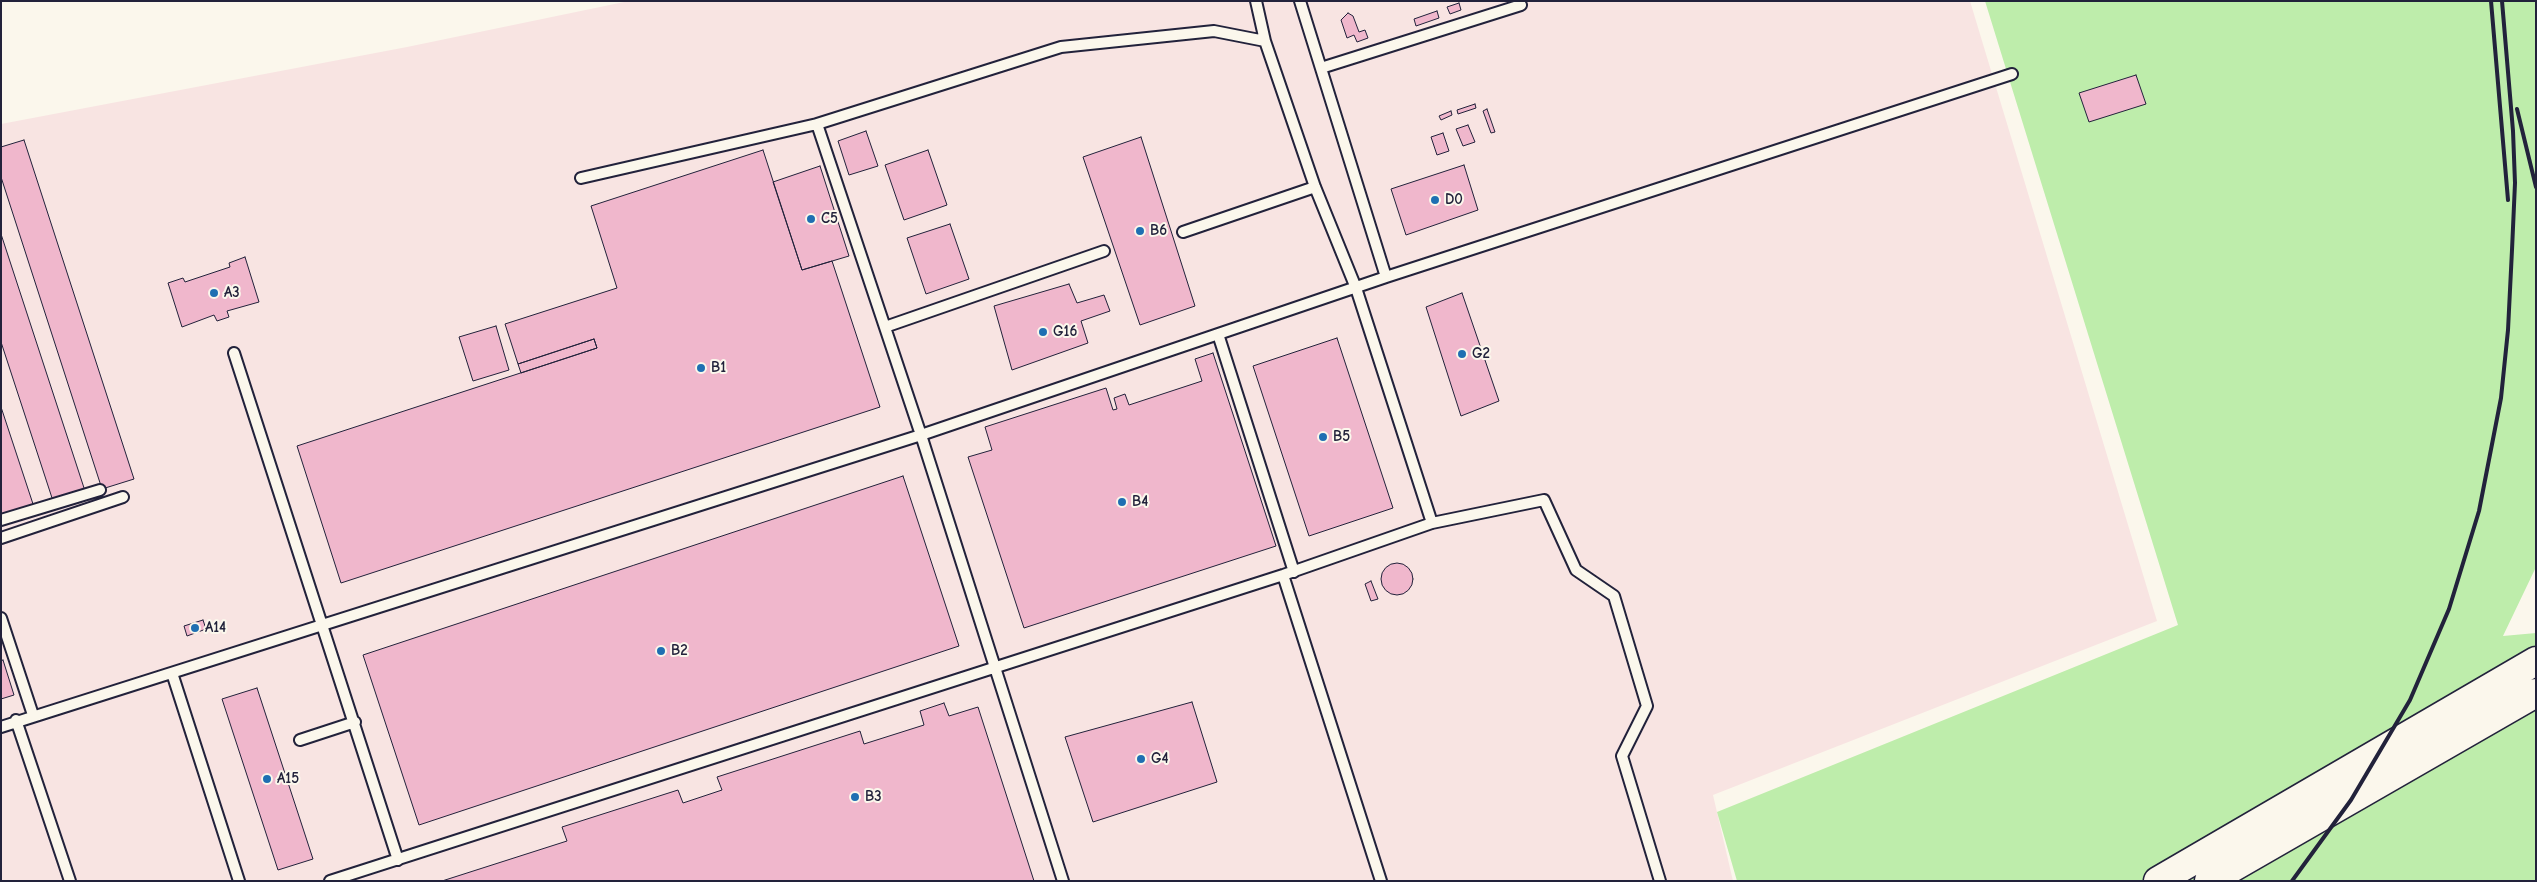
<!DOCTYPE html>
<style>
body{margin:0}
#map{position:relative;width:2537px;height:882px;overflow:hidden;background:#fbf7ec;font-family:"Comic Neue",sans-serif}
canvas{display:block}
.frame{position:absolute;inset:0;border:2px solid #22223b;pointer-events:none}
</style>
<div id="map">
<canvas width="2537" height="882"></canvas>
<div class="frame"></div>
</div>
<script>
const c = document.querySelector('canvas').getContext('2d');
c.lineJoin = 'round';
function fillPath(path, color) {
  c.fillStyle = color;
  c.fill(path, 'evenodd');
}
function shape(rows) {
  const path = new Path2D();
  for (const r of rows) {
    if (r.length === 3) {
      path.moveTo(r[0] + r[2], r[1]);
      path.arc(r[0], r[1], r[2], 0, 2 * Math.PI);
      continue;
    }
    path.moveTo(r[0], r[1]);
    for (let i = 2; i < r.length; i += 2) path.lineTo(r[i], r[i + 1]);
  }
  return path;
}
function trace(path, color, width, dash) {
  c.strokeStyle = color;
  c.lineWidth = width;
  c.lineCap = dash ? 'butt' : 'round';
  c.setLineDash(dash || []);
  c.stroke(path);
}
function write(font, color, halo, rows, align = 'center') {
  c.font = font + ' "Comic Neue",sans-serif';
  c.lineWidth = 4;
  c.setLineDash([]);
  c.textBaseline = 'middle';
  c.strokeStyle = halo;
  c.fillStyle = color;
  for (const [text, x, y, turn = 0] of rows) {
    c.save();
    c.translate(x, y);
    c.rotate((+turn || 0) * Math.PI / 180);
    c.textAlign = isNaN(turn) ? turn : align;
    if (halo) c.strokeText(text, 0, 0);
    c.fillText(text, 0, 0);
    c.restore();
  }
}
fillPath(shape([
 [629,1,1970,1,2157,621,1713,795,1733,881,1,881,1,124,407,47]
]), '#f8e4e2');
fillPath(shape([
 [1985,1,2536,1,2536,567,2503,636,2536,633,2536,881,1737,881,1717,812,2178,625]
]), '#beedab');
const building = shape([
 [1459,3,1461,10,1450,14,1447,7,1459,3],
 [1437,11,1439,18,1416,26,1414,19,1437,11],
 [1348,13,1353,16,1359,32,1365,30,1368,38,1357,42,1354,35,1347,38,1341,20,1348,13],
 [2136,75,2146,104,2089,122,2079,93,2136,75],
 [1475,104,1476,108,1458,114,1457,110,1475,104],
 [1487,109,1495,132,1491,133,1483,111,1487,109],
 [1451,111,1452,115,1441,120,1439,116,1451,111],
 [1468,125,1475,142,1463,146,1456,129,1468,125],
 [866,131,878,166,849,175,838,141,866,131],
 [1443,133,1449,151,1437,155,1431,137,1443,133],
 [1141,137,1195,306,1140,325,1083,157,1141,137],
 [24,140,134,479,102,489,1,177,1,147,24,140],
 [763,150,802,270,832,261,880,407,341,583,297,446,597,348,594,339,518,364,505,324,617,288,591,206,763,150],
 [928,150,947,205,904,220,885,165,928,150],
 [1464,165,1478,210,1406,235,1391,189,1464,165],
 [820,166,849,256,802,270,773,182,820,166],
 [950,224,969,279,926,294,907,238,950,224],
 [1,234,86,494,54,504,1,342,1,234],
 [245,257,259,302,227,311,229,317,217,321,214,315,182,327,168,283,183,278,185,282,230,267,229,263,245,257],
 [1069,284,1077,303,1104,295,1110,311,1081,321,1088,343,1012,370,994,306,1069,284],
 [1462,293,1499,401,1461,416,1426,307,1462,293],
 [496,326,509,370,473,381,459,337,496,326],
 [1337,338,1393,508,1309,536,1253,366,1337,338],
 [594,339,597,348,521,373,518,364,594,339],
 [1213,353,1276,546,1024,628,968,457,992,450,985,427,1106,388,1113,410,1117,409,1114,398,1125,394,1129,405,1202,381,1195,359,1213,353],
 [1,407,34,507,2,517,1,514,1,407],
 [903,476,959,646,419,825,363,655,903,476],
 [1397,579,16],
 [1371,581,1378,599,1371,601,1365,584,1371,581],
 [203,620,206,629,187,636,184,626,203,620],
 [3,660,14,695,1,699,1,661,3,660],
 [257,688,313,859,278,870,222,699,257,688],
 [1192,702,1217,782,1093,822,1065,737,1192,702],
 [944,703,949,716,978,707,1034,881,442,881,567,841,562,827,678,790,683,803,722,790,717,777,860,731,864,744,924,725,920,711,944,703]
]);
fillPath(building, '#f0b7cc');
trace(building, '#22223b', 1);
const service = shape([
 [1256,1,1265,41,1315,187,1356,288,1432,523],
 [1321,68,1521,5],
 [817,124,921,435,1063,881],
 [581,178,817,124,1061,47,1214,31,1265,41],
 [1183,232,1315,187],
 [1386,277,2012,74],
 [885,327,1104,251],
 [1218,334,1294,572],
 [234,353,398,860],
 [1,520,100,490],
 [1,538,123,497],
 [1283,575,1381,881],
 [1,618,33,715],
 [172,673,239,881],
 [16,720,70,881],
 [1,727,921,435,1386,277,1300,1],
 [300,740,355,722],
 [330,881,1283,575,1432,523,1544,500,1576,570,1614,596,1647,706,1622,756,1660,881]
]);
const secondary = shape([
 [2158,881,2536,661],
 [2209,881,2536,693]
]);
trace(service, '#22223b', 14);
trace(secondary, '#22223b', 31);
trace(service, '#fbf7ec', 10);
trace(secondary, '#fbf7ec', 28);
trace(shape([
 [2491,1,2508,200],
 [2517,109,2536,187],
 [2292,881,2351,800,2410,700,2449,609,2479,511,2501,398,2508,330,2512,250,2515,183,2513,131,2502,1]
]), '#22223b', 4);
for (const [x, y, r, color] of [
 [1435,200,5,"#1f6fb2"],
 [811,219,5,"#1f6fb2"],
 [1140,231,5,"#1f6fb2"],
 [214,293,5,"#1f6fb2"],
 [1043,332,5,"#1f6fb2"],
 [1462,354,5,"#1f6fb2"],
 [701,368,5,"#1f6fb2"],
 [1323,437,5,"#1f6fb2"],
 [1122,502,5,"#1f6fb2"],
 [195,628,5,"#1f6fb2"],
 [661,651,5,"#1f6fb2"],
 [1141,759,5,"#1f6fb2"],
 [267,779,5,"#1f6fb2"],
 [855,797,5,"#1f6fb2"]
]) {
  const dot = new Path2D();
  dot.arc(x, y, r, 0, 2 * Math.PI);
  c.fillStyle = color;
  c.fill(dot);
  trace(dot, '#fbf7ec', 2);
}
write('bold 15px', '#22223b', '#fbf7ec', [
 ["D0",1445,200],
 ["C5",821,219],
 ["B6",1150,231],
 ["A3",224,293],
 ["G16",1053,332],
 ["G2",1472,354],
 ["B1",711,368],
 ["B5",1333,437],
 ["B4",1132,502],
 ["A14",205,628],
 ["B2",671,651],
 ["G4",1151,759],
 ["A15",277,779],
 ["B3",865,797]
], 'left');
</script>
